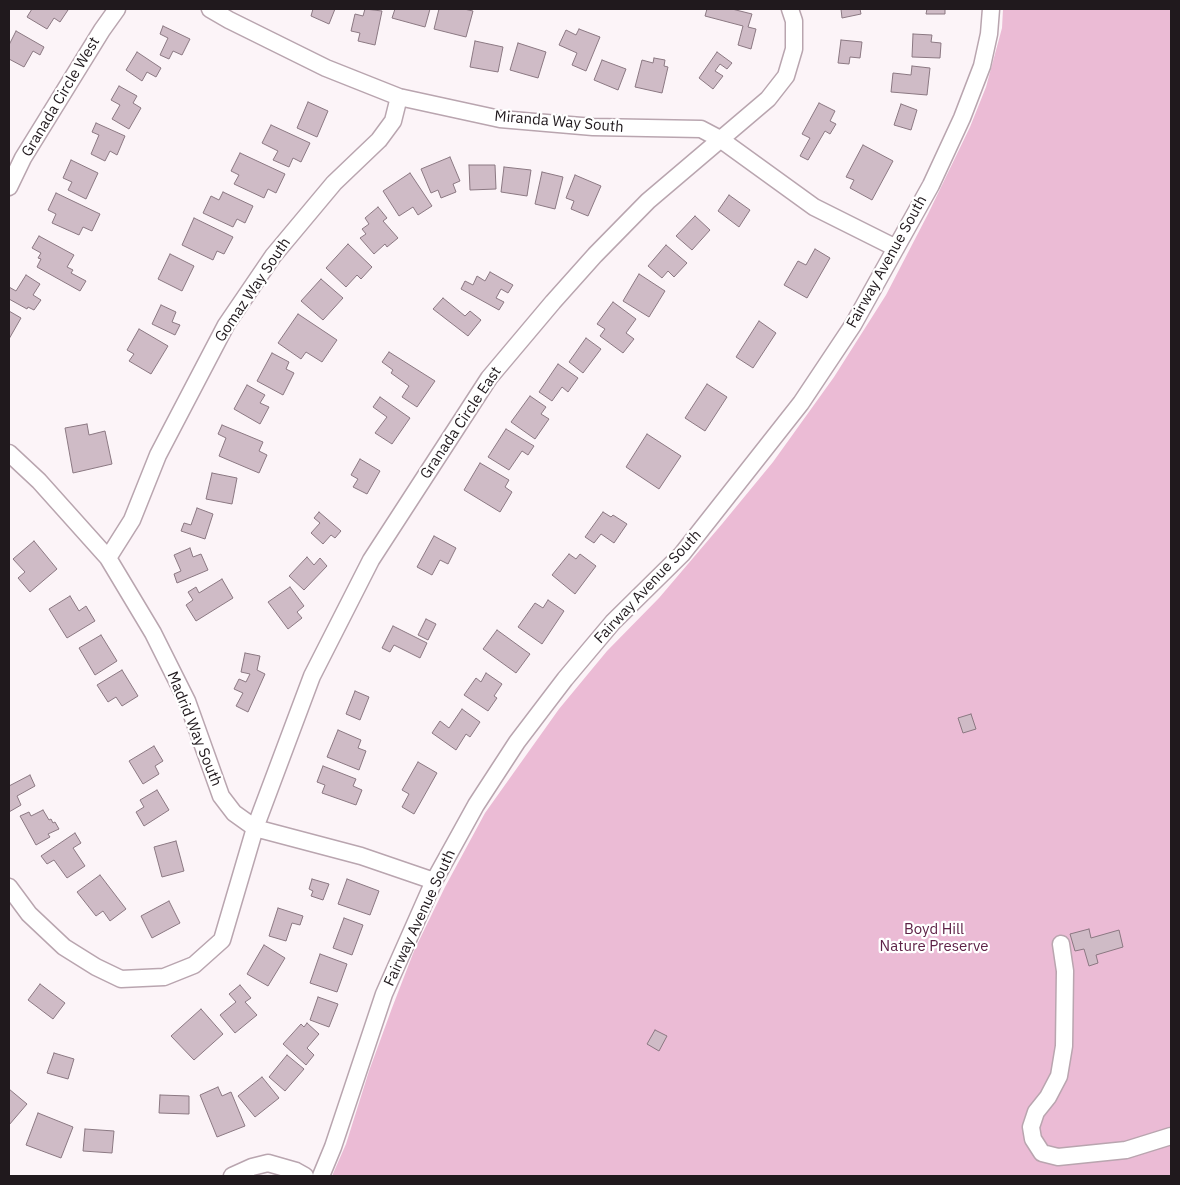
<!DOCTYPE html>
<style>
body{margin:0}
#map{position:relative;width:1180px;height:1185px;overflow:hidden;background:#fcf4f8;font-family:"IBM Plex Sans",sans-serif}
canvas{display:block}
.frame{position:absolute;inset:0;border:10px solid #20191d;pointer-events:none}
</style>
<div id="map">
<canvas width="1180" height="1185"></canvas>
<div class="frame"></div>
</div>
<script>
const c = document.querySelector('canvas').getContext('2d');
c.lineJoin = 'round';
function fillPath(path, color) {
  c.fillStyle = color;
  c.fill(path, 'evenodd');
}
function shape(rows) {
  const path = new Path2D();
  for (const r of rows) {
    path.moveTo(r[0], r[1]);
    for (let i = 2; i < r.length; i += 2) path.lineTo(r[i], r[i + 1]);
  }
  return path;
}
function trace(path, color, width, dash) {
  c.strokeStyle = color;
  c.lineWidth = width;
  c.lineCap = dash ? 'butt' : 'round';
  c.setLineDash(dash || []);
  c.stroke(path);
}
function write(font, color, halo, rows, align = 'center') {
  c.font = font + ' "IBM Plex Sans",sans-serif';
  c.lineWidth = 4.5;
  c.setLineDash([]);
  c.textBaseline = 'middle';
  c.strokeStyle = halo;
  c.fillStyle = color;
  for (const [text, x, y, turn = 0] of rows) {
    c.save();
    c.translate(x, y);
    c.rotate((+turn || 0) * Math.PI / 180);
    c.textAlign = isNaN(turn) ? turn : align;
    if (halo) c.strokeText(text, 0, 0);
    c.fillText(text, 0, 0);
    c.restore();
  }
}
fillPath(shape([
 [1003,9,1171,9,1171,1176,332,1176,346,1144,369,1071,392,1008,414,951,445,887,485,813,559,709,607,651,659,598,722,524,773,462,834,377,886,295,928,214,970,127,986,87,1002,28]
]), '#ebbbd5');
const building = shape([
 [32,9,65,9,68,10,60,22,54,18,47,29,27,17,32,9],
 [313,9,335,9,329,24,311,16,313,9],
 [365,9,382,11,375,45,358,41,360,33,351,31,355,14,363,16,365,9],
 [395,9,430,9,425,27,392,18,395,9],
 [439,9,464,9,473,11,466,37,434,29,439,9],
 [707,9,732,9,752,14,748,27,756,29,751,49,738,45,743,26,705,16,707,9],
 [841,9,860,9,861,14,842,18,841,9],
 [927,9,945,9,945,14,926,14,927,9],
 [163,26,190,39,182,55,173,51,169,59,160,55,168,38,160,34,163,26],
 [579,29,600,37,586,71,572,65,577,53,559,45,566,30,576,35,579,29],
 [16,31,44,47,40,55,33,51,24,67,9,59,9,45,16,31],
 [913,34,932,35,931,42,941,43,940,58,912,57,913,34],
 [841,40,862,42,860,58,850,57,849,64,838,63,841,40],
 [475,41,503,47,498,72,470,67,475,41],
 [518,43,546,52,538,78,510,70,518,43],
 [137,52,161,68,156,77,147,72,142,81,126,70,137,52],
 [717,52,732,63,727,69,720,64,715,71,723,76,713,89,699,78,717,52],
 [654,58,665,60,664,66,668,67,662,93,635,87,642,60,653,63,654,58],
 [602,60,626,69,618,90,594,80,602,60],
 [912,66,930,68,927,95,891,92,893,73,911,75,912,66],
 [119,86,137,96,133,103,141,108,129,129,112,119,120,105,111,100,119,86],
 [308,102,328,111,317,137,297,128,308,102],
 [819,103,835,111,830,121,836,124,830,134,825,131,808,160,800,156,810,138,802,134,819,103],
 [901,104,917,110,911,130,894,125,901,104],
 [96,123,125,136,117,155,110,151,105,161,91,154,99,135,92,132,96,123],
 [271,125,310,143,301,162,293,158,289,167,273,160,278,151,262,143,271,125],
 [863,145,893,161,872,200,850,188,854,180,846,177,863,145],
 [240,153,285,174,276,193,268,189,264,198,234,184,239,175,231,171,240,153],
 [450,157,460,181,453,184,456,192,441,198,438,190,431,193,421,169,450,157],
 [71,160,98,173,86,199,68,190,72,182,63,178,71,160],
 [469,165,495,165,496,189,470,190,469,165],
 [504,167,531,170,527,196,501,192,504,167],
 [542,172,563,177,555,209,535,204,542,172],
 [410,173,432,206,418,215,413,207,399,216,383,191,410,173],
 [575,175,601,186,588,216,571,209,574,201,566,198,575,175],
 [223,192,253,206,245,223,237,219,233,227,203,213,211,196,219,200,223,192],
 [56,193,100,214,92,231,83,227,79,235,52,223,56,214,48,210,56,193],
 [729,195,750,210,739,227,718,211,729,195],
 [378,207,387,218,383,221,398,238,387,247,385,244,374,254,360,238,366,234,362,229,369,224,365,218,378,207],
 [695,216,710,230,692,250,676,236,695,216],
 [194,218,233,237,224,254,217,251,213,260,182,245,194,218],
 [39,236,74,255,67,267,73,270,71,273,86,281,80,291,37,267,41,259,38,258,41,253,32,248,39,236],
 [348,244,372,267,361,279,357,275,346,287,326,268,348,244],
 [666,245,687,263,674,277,668,271,662,278,648,266,666,245],
 [815,249,830,258,807,298,784,285,798,261,806,265,815,249],
 [170,254,194,266,182,291,158,279,170,254],
 [490,272,513,285,508,293,501,289,496,298,504,302,499,310,461,289,465,281,473,285,477,276,485,281,490,272],
 [639,274,665,291,649,317,623,301,639,274],
 [26,275,40,284,33,295,41,300,34,310,28,307,27,309,9,299,9,287,16,291,26,275],
 [321,279,343,298,323,320,301,301,321,279],
 [443,298,465,316,470,311,481,320,468,336,433,309,443,298],
 [613,302,636,319,626,333,634,339,623,353,600,336,605,329,597,324,613,302],
 [161,305,176,312,172,322,180,325,175,335,152,324,161,305],
 [9,311,21,318,9,339,9,311],
 [298,314,337,340,322,362,306,352,301,359,278,343,298,314],
 [759,321,776,333,753,368,736,357,759,321],
 [139,329,168,346,151,374,129,361,134,354,127,350,139,329],
 [586,338,601,349,583,373,569,362,586,338],
 [389,352,435,381,417,407,402,397,409,386,391,373,393,370,382,362,389,352],
 [272,353,289,362,286,369,294,373,283,395,257,381,272,353],
 [558,364,578,378,568,392,562,387,552,401,539,392,558,364],
 [707,384,727,397,705,431,685,418,707,384],
 [247,385,265,395,260,403,269,407,260,424,234,409,247,385],
 [530,396,546,407,541,414,549,419,535,439,511,422,530,396],
 [380,397,410,418,392,444,375,433,387,417,373,407,380,397],
 [87,424,89,435,105,431,112,464,73,473,65,428,87,424],
 [222,425,263,442,259,451,267,455,259,473,219,456,226,438,218,434,222,425],
 [506,429,534,446,528,455,522,451,509,470,488,457,506,429],
 [647,434,681,456,659,489,626,467,647,434],
 [360,459,380,471,367,494,353,487,358,479,351,475,360,459],
 [480,463,509,480,505,487,512,492,500,512,464,490,480,463],
 [212,473,237,478,232,504,206,499,212,473],
 [197,508,213,514,205,539,181,531,184,523,191,525,197,508],
 [319,512,341,531,335,538,331,535,323,544,311,533,320,523,314,518,319,512],
 [603,512,611,517,613,515,627,524,614,543,601,534,594,543,585,537,603,512],
 [434,536,456,548,448,564,440,560,432,575,417,567,434,536],
 [34,541,57,569,30,592,18,578,25,572,13,559,34,541],
 [190,548,193,557,201,554,208,570,177,583,174,574,181,571,174,555,190,548],
 [569,554,576,559,580,554,596,566,575,594,552,575,569,554],
 [307,557,314,565,320,558,327,566,304,590,289,576,307,557],
 [222,579,233,598,196,621,186,605,193,600,188,592,196,587,199,593,222,579],
 [290,587,304,606,297,612,302,618,288,629,268,602,290,587],
 [70,596,79,611,86,606,95,621,67,638,49,609,70,596],
 [548,600,564,611,542,644,518,627,535,603,543,608,548,600],
 [426,619,436,624,428,640,418,635,426,619],
 [393,626,427,643,420,658,394,645,390,652,382,648,393,626],
 [497,630,530,654,516,673,483,649,497,630],
 [101,635,117,661,95,675,79,648,101,635],
 [245,653,260,656,257,670,265,674,248,712,236,706,243,693,234,689,239,679,246,682,250,674,241,672,245,653],
 [122,670,138,696,122,706,116,697,108,702,97,685,122,670],
 [486,673,502,684,494,696,497,698,488,711,464,695,476,678,481,682,486,673],
 [355,691,369,697,360,720,346,714,355,691],
 [462,709,480,722,470,737,466,734,456,750,432,733,440,721,449,728,462,709],
 [971,714,976,729,963,733,958,718,971,714],
 [338,730,361,740,358,748,366,751,359,770,327,757,338,730],
 [154,746,163,761,155,766,159,774,143,784,129,761,154,746],
 [418,762,437,773,414,814,402,807,409,794,402,790,418,762],
 [323,766,356,779,353,786,362,790,356,805,322,793,325,785,317,782,323,766],
 [30,775,35,786,17,796,21,805,9,812,9,786,30,775],
 [157,790,169,810,144,826,136,812,144,807,140,800,157,790],
 [43,810,49,820,51,819,53,823,55,822,59,829,48,834,50,837,36,845,20,816,29,812,31,816,43,810],
 [75,833,81,843,73,848,85,866,67,878,54,860,47,864,41,856,75,833],
 [176,841,184,871,162,877,154,847,176,841],
 [100,875,126,909,110,921,103,911,96,916,77,892,100,875],
 [312,879,329,884,323,900,311,896,313,891,309,889,312,879],
 [347,879,379,891,370,915,338,904,347,879],
 [169,901,180,923,152,938,141,916,169,901],
 [278,908,303,916,300,925,292,923,286,941,269,936,278,908],
 [344,918,363,925,352,955,333,948,344,918],
 [1089,929,1091,938,1119,930,1123,947,1096,955,1098,963,1089,966,1084,949,1075,951,1070,934,1089,929],
 [264,945,285,958,268,986,247,974,264,945],
 [320,954,347,964,337,992,310,983,320,954],
 [40,984,65,1003,53,1019,28,1000,40,984],
 [240,985,251,998,245,1002,257,1015,235,1033,220,1015,236,1002,229,994,240,985],
 [318,997,338,1004,329,1027,310,1020,318,997],
 [201,1009,223,1034,194,1060,171,1036,201,1009],
 [307,1023,319,1034,307,1048,314,1055,306,1065,283,1044,301,1024,304,1027,307,1023],
 [655,1030,667,1036,659,1051,647,1044,655,1030],
 [54,1053,74,1059,68,1079,47,1073,54,1053],
 [287,1055,304,1069,285,1091,269,1077,287,1055],
 [262,1077,279,1098,255,1117,238,1096,262,1077],
 [218,1087,222,1096,231,1092,245,1126,217,1137,200,1095,218,1087],
 [9,1089,27,1104,9,1125,9,1089],
 [160,1095,189,1096,189,1114,159,1113,160,1095],
 [38,1113,73,1127,61,1158,26,1145,38,1113],
 [85,1129,114,1131,112,1153,83,1151,85,1129]
]);
fillPath(building, '#cfbbc6');
trace(building, '#8b7882', 1);
const minor = shape([
 [210,9,229,20,326,68,399,97,500,119,593,127,701,129,720,139,814,207,896,248],
 [9,187,23,158,102,30,117,9],
 [9,453,39,481,108,558,153,633,187,701,221,796,234,813,255,828,361,856,434,881],
 [108,558,132,520,158,455,226,325,273,256,334,183,379,140,393,121,399,97],
 [9,887,29,914,64,947,96,967,121,979,164,977,194,965,222,940,255,828,312,676,371,560,489,378,553,302,595,255,648,201,768,99,786,76,794,49,794,21,790,9],
 [1061,944,1065,971,1064,1046,1059,1076,1048,1097,1036,1112,1031,1127,1033,1139,1042,1153,1058,1157,1126,1150,1171,1136],
 [232,1176,252,1167,268,1163,296,1171,305,1176],
 [321,1176,333,1147,384,994,434,881,476,805,517,742,565,679,613,622,682,554,801,403,853,325,931,185,962,118,982,66,989,34,991,9]
]);
trace(minor, '#b9a5af', 19);
trace(minor, '#fff', 16);
write('15px', '#20191d', '#fff', [
 ["Granada Circle West",61,97,-59],
 ["Miranda Way South",559,122,5],
 ["Fairway Avenue South",887,262,-61],
 ["Gomaz Way South",253,290,-56],
 ["Granada Circle East",461,423,-56],
 ["Fairway Avenue South",648,587,-47],
 ["Madrid Way South",194,729,68],
 ["Fairway Avenue South",420,918,-65]
]);
write('15px', '#5e2247', '#fff', [
 ["Boyd Hill",934,930],
 ["Nature Preserve",934,947]
]);
</script>
